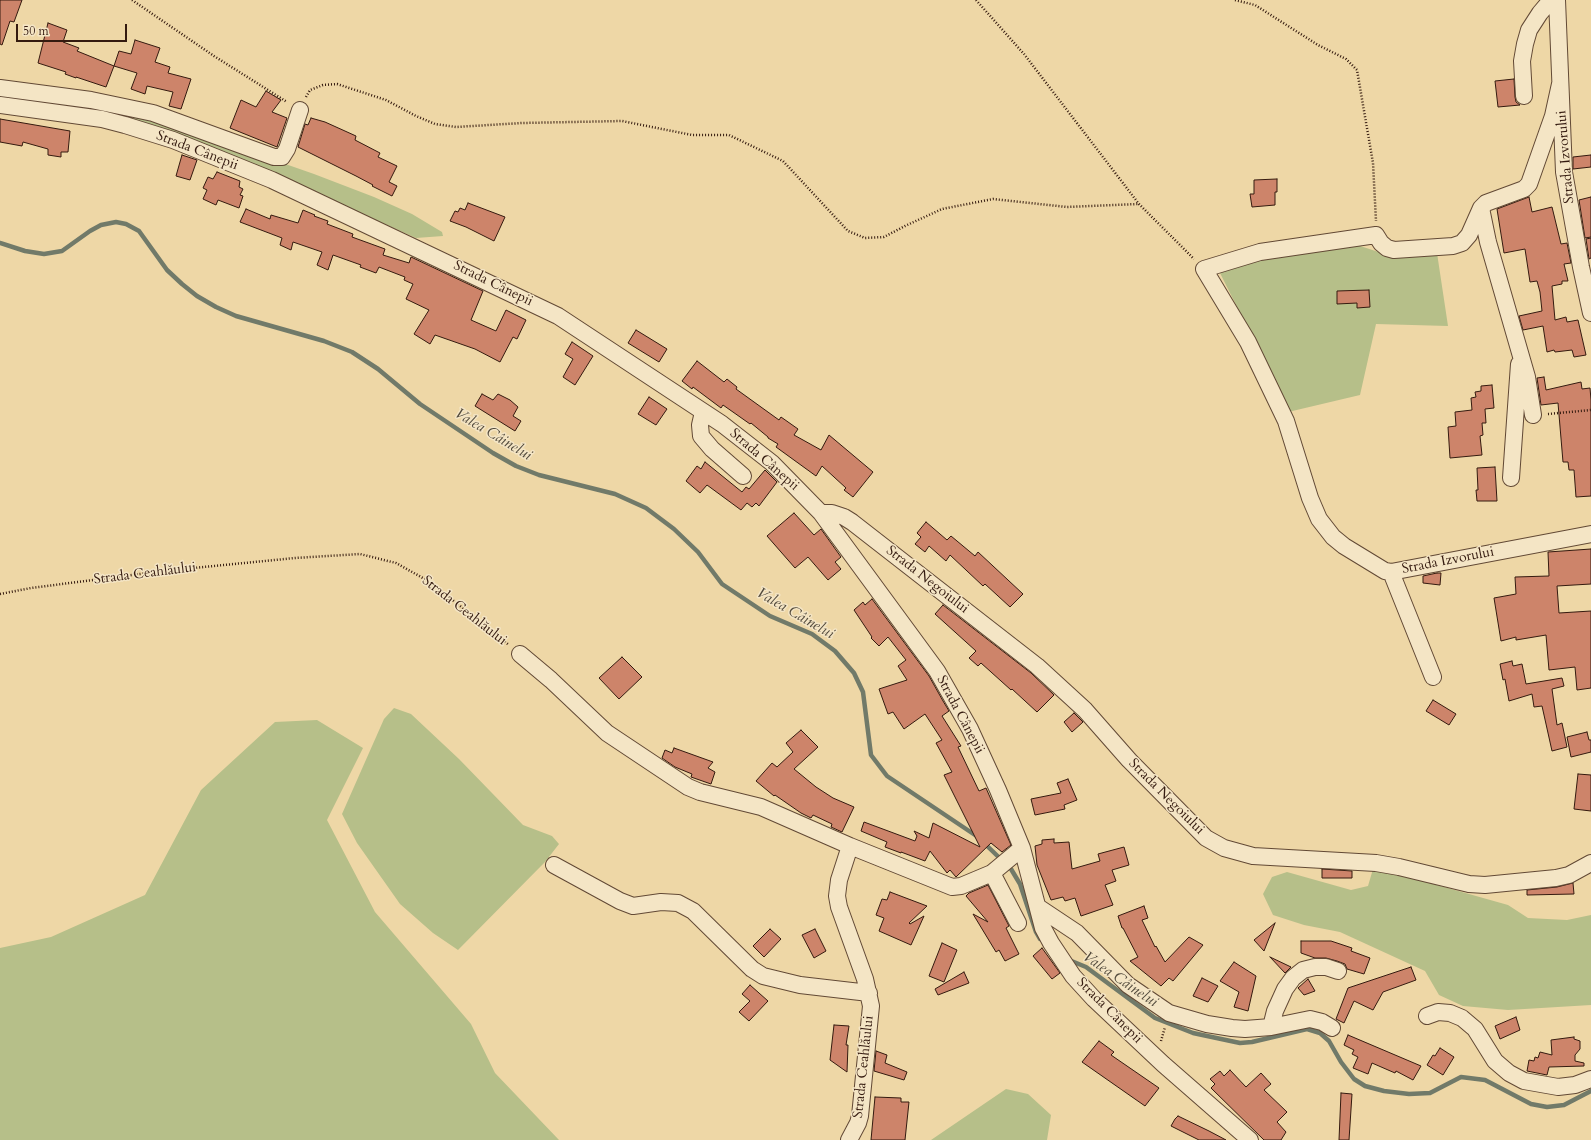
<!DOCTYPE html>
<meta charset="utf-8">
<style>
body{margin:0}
#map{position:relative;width:1591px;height:1140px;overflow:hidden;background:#eed7a6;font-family:Cardo,serif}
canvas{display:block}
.scale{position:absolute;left:16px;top:24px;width:111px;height:18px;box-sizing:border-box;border:2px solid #341a0f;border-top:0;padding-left:5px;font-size:12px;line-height:14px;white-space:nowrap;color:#341a0f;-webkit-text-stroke:3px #f4e5c5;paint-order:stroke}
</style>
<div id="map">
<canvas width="1591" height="1140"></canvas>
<div class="scale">50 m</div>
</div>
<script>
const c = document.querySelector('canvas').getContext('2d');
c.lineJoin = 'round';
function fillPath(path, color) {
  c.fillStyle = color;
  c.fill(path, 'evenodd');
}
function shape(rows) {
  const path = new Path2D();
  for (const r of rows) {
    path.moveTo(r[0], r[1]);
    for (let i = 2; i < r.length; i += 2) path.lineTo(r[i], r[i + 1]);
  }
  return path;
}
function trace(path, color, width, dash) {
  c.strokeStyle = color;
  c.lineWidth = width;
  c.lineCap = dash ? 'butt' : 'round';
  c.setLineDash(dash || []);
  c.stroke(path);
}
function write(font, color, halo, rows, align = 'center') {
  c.font = font + ' Cardo,serif';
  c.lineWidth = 3;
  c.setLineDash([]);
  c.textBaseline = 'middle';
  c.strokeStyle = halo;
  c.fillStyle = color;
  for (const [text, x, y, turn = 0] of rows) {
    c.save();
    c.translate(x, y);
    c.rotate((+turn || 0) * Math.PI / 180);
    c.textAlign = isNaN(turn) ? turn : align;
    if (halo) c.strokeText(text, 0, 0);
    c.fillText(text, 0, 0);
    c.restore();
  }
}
fillPath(shape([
 [24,97,140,115,231,145,314,174,374,197,412,214,442,232,443,236,416,238,248,163,39,103],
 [1357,245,1394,257,1437,253,1448,326,1376,324,1360,395,1284,413,1249,331,1218,269,1266,259],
 [394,708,411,714,459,759,523,825,552,836,559,844,545,862,458,950,433,933,400,904,357,843,342,814,384,719],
 [317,720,363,748,327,820,375,912,471,1024,495,1073,559,1140,0,1140,0,948,51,937,145,895,201,790,275,722],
 [1373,869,1405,876,1508,905,1528,918,1567,920,1591,915,1591,1005,1508,1010,1463,1006,1439,995,1425,971,1340,932,1304,925,1273,915,1263,894,1272,877,1287,872,1351,890,1368,886],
 [1006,1089,1028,1094,1051,1115,1047,1140,931,1140]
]), '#b6bf89');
trace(shape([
 [0,243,25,251,44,254,62,251,90,231,101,225,116,222,126,224,139,231,167,270,182,284,197,296,216,307,236,316,324,341,352,352,378,369,420,404,493,453,516,466,539,475,615,494,646,508,674,529,698,552,722,584,770,616,812,634,835,651,854,673,863,692,871,755,887,776,978,837],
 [983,842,1011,869,1020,884,1036,932,1040,939],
 [1069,960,1086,967,1155,1018,1193,1033,1240,1043,1252,1042,1307,1029,1320,1033,1329,1041,1341,1062,1354,1079,1365,1086,1384,1091,1409,1094,1430,1093,1461,1077,1485,1080,1531,1104,1547,1107,1564,1105,1591,1091]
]), '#717a69', 4.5);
const building = shape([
 [0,0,22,0,14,22,10,21,2,45,0,44,0,0],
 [48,23,67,30,63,42,79,48,77,51,114,66,106,87,76,77,76,78,65,74,66,72,38,63,48,23],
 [135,40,160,48,155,62,170,67,168,73,191,79,181,109,169,106,173,92,147,86,145,94,131,89,137,73,114,66,119,51,131,54,135,40],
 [1514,79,1515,97,1516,102,1520,105,1498,107,1495,81,1514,79],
 [266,91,281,100,272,112,287,118,277,147,230,128,241,100,256,107,266,91],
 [311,118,325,122,356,136,355,140,380,153,378,157,397,166,389,182,397,186,392,196,372,186,373,185,356,176,298,147,305,124,308,125,311,118],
 [0,119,70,131,68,152,61,152,61,157,48,155,48,149,23,142,22,146,0,142,0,119],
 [182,155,197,160,190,180,176,176,182,155],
 [1591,155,1591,167,1573,169,1573,157,1591,155],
 [217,172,240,181,239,187,243,189,240,195,243,196,239,208,218,200,216,205,203,199,207,190,203,188,208,177,213,179,217,172],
 [1277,179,1277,192,1275,192,1275,205,1252,207,1250,194,1254,194,1254,180,1277,179],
 [1529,197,1532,212,1552,207,1561,244,1567,243,1571,263,1564,264,1568,281,1562,281,1562,284,1552,286,1555,320,1566,317,1567,322,1578,320,1586,355,1574,357,1572,350,1555,352,1554,350,1547,352,1543,326,1523,330,1519,316,1542,311,1540,292,1537,281,1530,282,1525,249,1504,253,1497,209,1529,197],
 [1591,197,1591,237,1585,238,1579,200,1591,197],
 [468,203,505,217,494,241,466,227,450,221,455,211,458,212,460,208,465,210,468,203],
 [246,209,270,219,271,215,298,223,303,210,315,215,314,216,328,221,327,224,353,234,352,237,385,249,383,255,409,263,411,257,483,291,471,320,496,331,506,310,526,320,517,339,513,337,500,362,475,349,435,335,430,344,414,334,429,310,406,299,413,284,404,280,405,277,379,267,376,273,360,267,361,265,333,255,328,270,317,265,322,252,293,242,291,250,280,245,282,238,240,222,246,209],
 [1591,238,1591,258,1589,259,1586,239,1591,238],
 [1369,290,1370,307,1357,308,1357,303,1337,304,1337,291,1369,290],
 [636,330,667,349,659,362,628,343,636,330],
 [572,342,593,356,575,385,563,377,573,359,565,354,572,342],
 [697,361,724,382,727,379,737,387,736,389,779,420,781,417,798,429,794,435,821,450,829,435,873,472,853,497,844,490,846,488,822,466,816,476,776,447,778,444,768,438,768,437,751,423,750,424,723,405,721,408,693,387,692,389,682,381,697,361],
 [1544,377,1546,390,1581,382,1582,389,1590,388,1591,400,1591,496,1576,497,1574,470,1569,470,1568,462,1563,462,1558,403,1541,405,1537,378,1544,377],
 [1492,385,1494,408,1485,409,1486,423,1482,423,1483,435,1480,436,1482,455,1450,458,1448,427,1456,426,1455,412,1472,410,1471,398,1476,397,1475,392,1481,391,1481,386,1492,385],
 [482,394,493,400,498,394,510,400,518,407,513,416,521,421,515,431,475,406,482,394],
 [649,397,667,409,656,425,638,414,649,397],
 [705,462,742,492,746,487,749,489,765,470,777,482,759,506,756,503,752,507,747,503,741,510,707,485,700,493,686,481,697,466,701,469,705,462],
 [1495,467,1497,501,1477,501,1476,490,1478,490,1477,468,1495,467],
 [794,513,814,535,821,529,841,557,835,562,841,569,828,580,808,557,795,568,767,536,794,513],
 [926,522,947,540,951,536,975,556,978,552,1023,594,1010,607,985,584,983,586,950,555,946,561,929,546,925,552,915,544,921,537,917,533,926,522],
 [1591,549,1591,584,1557,586,1559,613,1591,611,1591,688,1577,690,1575,667,1549,670,1546,635,1516,640,1516,637,1501,641,1494,598,1516,594,1515,577,1549,576,1548,552,1591,549],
 [1437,573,1441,573,1440,585,1423,583,1423,576,1437,573],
 [872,599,929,676,943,701,949,711,942,716,961,746,958,747,979,791,986,788,1011,845,1002,852,991,843,956,877,950,870,947,873,930,851,925,861,901,852,901,853,885,847,887,842,861,831,864,822,915,841,917,836,914,831,929,838,933,823,980,847,944,775,952,772,936,743,942,740,925,714,904,729,893,712,888,714,879,689,907,680,898,666,906,660,888,637,879,646,871,638,872,637,854,610,863,602,865,605,872,599],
 [943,605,1031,673,1054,695,1037,712,1012,689,1011,690,981,663,978,666,969,658,976,651,935,614,943,605],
 [622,657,642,677,619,699,599,678,622,657],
 [1512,661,1513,666,1522,664,1526,684,1562,678,1564,686,1552,689,1557,725,1562,723,1567,747,1552,751,1542,706,1534,707,1532,694,1509,701,1505,679,1503,680,1500,664,1512,661],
 [1433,700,1456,714,1449,725,1426,711,1433,700],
 [1074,713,1083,722,1072,732,1064,722,1074,713],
 [801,730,818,747,794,769,816,787,833,798,854,807,842,832,831,827,832,824,813,815,811,818,801,813,775,795,774,796,756,781,772,763,777,767,793,752,786,743,801,730],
 [1587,732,1589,740,1591,740,1591,752,1571,757,1567,737,1587,732],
 [674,748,713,762,708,768,715,772,711,784,691,777,692,774,675,767,662,758,665,750,672,753,674,748],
 [1578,774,1591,775,1591,811,1574,809,1578,774],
 [1068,779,1077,800,1064,805,1065,809,1035,815,1031,799,1061,793,1057,783,1068,779],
 [1054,839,1054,843,1069,842,1072,869,1100,861,1098,854,1124,847,1129,865,1112,870,1116,881,1105,885,1113,905,1081,916,1075,898,1065,901,1063,897,1051,900,1037,865,1035,846,1042,844,1042,840,1054,839],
 [1322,869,1352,871,1352,878,1322,878,1322,869],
 [1573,883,1574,894,1527,895,1527,890,1557,887,1573,883],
 [988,885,1009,926,1006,928,1019,954,1005,961,999,950,996,952,973,914,988,922,966,896,969,893,988,885],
 [890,892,927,906,909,923,910,924,924,916,911,945,879,931,884,918,876,915,882,899,887,900,890,892],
 [1144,906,1148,918,1142,920,1155,947,1156,946,1165,962,1189,937,1203,945,1173,981,1169,978,1161,986,1130,961,1138,957,1123,928,1122,928,1118,916,1144,906],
 [1275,923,1264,951,1254,940,1275,923],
 [770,929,781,939,764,957,753,946,770,929],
 [815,929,826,951,814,958,802,935,815,929],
 [1301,941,1331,941,1352,948,1351,951,1370,958,1364,974,1347,969,1345,964,1337,961,1326,958,1315,958,1301,953,1301,941],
 [942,943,957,950,944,982,929,976,942,943],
 [1042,948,1060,973,1052,979,1033,956,1042,948],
 [1270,957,1291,967,1285,973,1270,957],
 [1234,962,1256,976,1248,1011,1234,1007,1239,992,1220,981,1234,962],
 [1411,967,1416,980,1383,992,1373,1010,1354,1001,1344,1023,1336,1019,1348,988,1411,967],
 [964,972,969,983,938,995,935,989,964,972],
 [1202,978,1218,986,1208,1002,1193,996,1202,978],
 [1308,979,1315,991,1304,995,1298,988,1308,979],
 [750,985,768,1001,749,1021,739,1012,750,1001,742,994,750,985],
 [1516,1017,1520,1030,1500,1039,1495,1026,1516,1017],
 [834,1025,849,1026,846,1045,848,1045,847,1072,830,1060,834,1025],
 [1348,1035,1421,1066,1413,1080,1396,1071,1395,1073,1372,1063,1368,1074,1353,1068,1358,1057,1352,1054,1354,1050,1344,1045,1348,1035],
 [1574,1037,1574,1039,1580,1041,1580,1049,1575,1055,1575,1061,1584,1063,1584,1066,1549,1067,1547,1075,1527,1071,1529,1060,1534,1061,1535,1057,1538,1058,1540,1052,1552,1055,1551,1040,1574,1037],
 [1099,1041,1114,1052,1111,1055,1159,1088,1145,1106,1082,1062,1099,1041],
 [1440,1048,1454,1057,1443,1075,1427,1065,1433,1055,1435,1056,1440,1048],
 [876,1051,887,1055,885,1063,907,1072,904,1080,874,1071,876,1051],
 [1230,1070,1246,1087,1261,1073,1271,1084,1264,1090,1287,1112,1277,1122,1286,1132,1281,1140,1264,1140,1211,1088,1215,1084,1210,1079,1220,1071,1224,1076,1230,1070],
 [1341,1093,1352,1094,1349,1140,1339,1140,1341,1093],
 [875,1097,901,1098,901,1102,909,1102,905,1140,871,1140,875,1097],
 [1178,1116,1209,1131,1226,1140,1199,1140,1171,1126,1175,1119,1178,1116]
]);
fillPath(building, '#cd846a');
trace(building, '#341a0f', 1);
const minor = shape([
 [1557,0,1564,172,1581,267,1591,313],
 [1560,84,1553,116,1529,184,1524,189,1486,203,1481,208,1469,235,1462,243,1453,246,1394,250,1387,248,1381,243,1376,235,1260,252,1204,269,1248,342,1286,421,1310,498,1319,519,1333,537,1344,546,1385,571,1391,572,1591,534],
 [0,88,91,100,153,113,274,157,282,157,287,149,300,110],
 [1524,96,1522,61,1525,44,1529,30,1540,13,1551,0],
 [0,105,102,119,125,125,173,140,272,180,558,316,722,424,772,463,821,513,937,671,970,729,998,790,1022,848,1043,928,1051,943,1073,976,1094,999,1163,1064,1250,1140],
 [1481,208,1488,242,1527,377,1533,415],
 [703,412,700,425,701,436,712,449,743,476],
 [1511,478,1519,364],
 [821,513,832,513,844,517,852,522,1037,666,1085,710,1129,760,1206,838,1224,848,1253,856,1376,863,1399,867,1469,884,1485,885,1556,878,1569,875,1591,863],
 [1391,572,1433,677],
 [520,654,551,680,607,733,688,787,700,792,761,807,850,846,952,887,961,886,992,873,1022,848],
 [554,865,620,901,633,906,661,902,678,903,693,911,752,969,763,976,800,985,869,993],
 [992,873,1018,923],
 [1038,907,1077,933,1128,985,1169,1013,1207,1024,1232,1028,1245,1029,1271,1027,1310,1019,1322,1022,1332,1028],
 [1427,1016,1438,1012,1450,1013,1462,1018,1475,1029,1495,1061,1509,1073,1524,1081,1558,1087,1575,1085,1591,1079],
 [1271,1027,1275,1011,1285,989,1293,978,1303,970,1315,967,1326,967,1338,971],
 [849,1140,858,1123,860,1116,871,1006,865,979,839,907,837,896,839,880,850,846]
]);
trace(minor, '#624935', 18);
trace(shape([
 [132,0,214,56,287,102],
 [976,0,1024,54,1139,204,1194,259],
 [1235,0,1255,5,1318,45,1346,59,1357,70,1373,163,1376,221],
 [306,97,310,90,323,85,337,84,386,100,416,116,435,124,456,127,522,123,622,121,692,135,729,135,783,161,848,231,865,238,884,237,905,226,942,209,993,199,1067,207,1139,204],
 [1548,414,1591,410],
 [0,594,31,588,163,571,295,558,360,554,396,563,430,582,509,645],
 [1161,1041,1165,1027]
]), '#341a0f', 2.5, [1, 2]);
trace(minor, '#f4e5c5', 16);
write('14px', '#341a0f', '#f4e5c5', [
 ["Strada Cânepii",197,151,21],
 ["Strada Izvorului",1566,157,-95],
 ["Strada Cânepii",493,284,26],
 ["Strada Cânepii",764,460,41],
 ["Strada Izvorului",1448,561,-11],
 ["Strada Ceahlăului",145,574,-7],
 ["Strada Negoiului",927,580,38],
 ["Strada Ceahlăului",464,611,38],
 ["Strada Cânepii",960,715,62],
 ["Strada Negoiului",1166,797,45],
 ["Strada Cânepii",1109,1011,45],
 ["Strada Ceahlăului",864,1067,-84]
]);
write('italic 15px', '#524a3c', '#f4e5c5', [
 ["Valea Câinelui",493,435,31],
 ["Valea Câinelui",795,614,30],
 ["Valea Câinelui",1120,980,34]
]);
</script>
